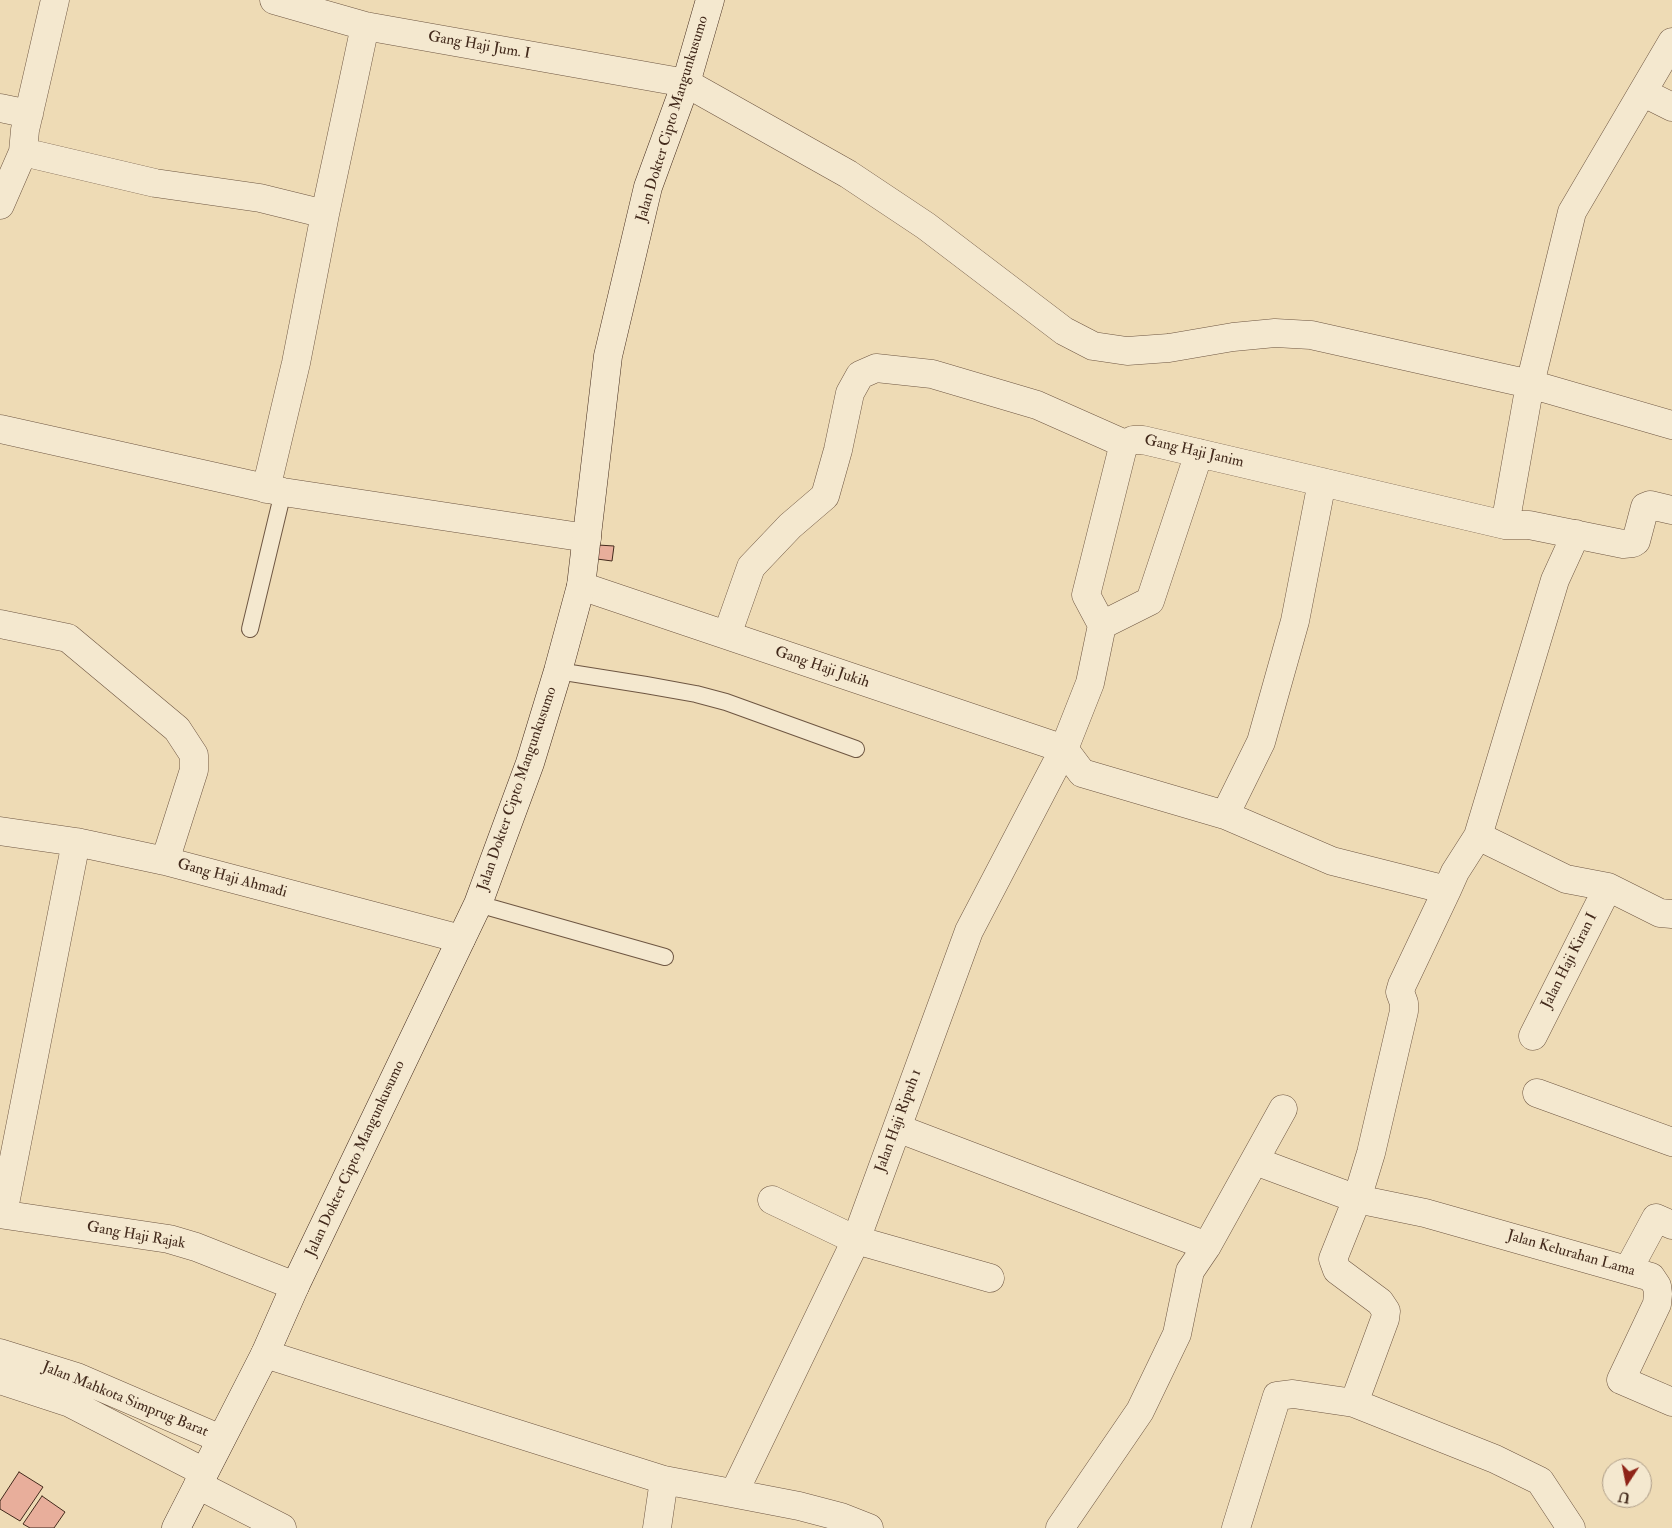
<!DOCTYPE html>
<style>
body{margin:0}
#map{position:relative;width:1672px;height:1528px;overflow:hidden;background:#eedbb5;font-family:"IM FELL Double Pica",serif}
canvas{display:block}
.north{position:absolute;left:1602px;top:1458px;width:50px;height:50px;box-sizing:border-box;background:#f4e8cf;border:1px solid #ad9c87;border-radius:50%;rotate:191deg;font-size:14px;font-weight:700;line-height:20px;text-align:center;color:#432a1c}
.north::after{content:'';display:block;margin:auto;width:18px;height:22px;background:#8f2418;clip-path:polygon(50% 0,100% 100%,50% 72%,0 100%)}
</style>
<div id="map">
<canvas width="1672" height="1528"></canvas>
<div class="north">U</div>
</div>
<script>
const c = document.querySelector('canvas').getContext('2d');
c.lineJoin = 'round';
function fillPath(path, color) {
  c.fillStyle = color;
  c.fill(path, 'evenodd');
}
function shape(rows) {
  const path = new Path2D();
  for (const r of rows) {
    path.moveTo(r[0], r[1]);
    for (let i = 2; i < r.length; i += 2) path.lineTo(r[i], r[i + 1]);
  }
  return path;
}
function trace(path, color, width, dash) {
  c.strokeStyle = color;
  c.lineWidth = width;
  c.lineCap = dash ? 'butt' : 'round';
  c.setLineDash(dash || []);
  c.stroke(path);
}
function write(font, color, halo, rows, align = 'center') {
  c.font = font + ' "IM FELL Double Pica",serif';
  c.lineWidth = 4.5;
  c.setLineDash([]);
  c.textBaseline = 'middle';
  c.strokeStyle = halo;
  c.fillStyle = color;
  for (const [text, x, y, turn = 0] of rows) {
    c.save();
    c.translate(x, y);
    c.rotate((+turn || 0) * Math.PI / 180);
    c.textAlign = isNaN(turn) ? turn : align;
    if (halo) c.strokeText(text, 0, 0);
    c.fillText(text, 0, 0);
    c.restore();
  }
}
const building = shape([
 [598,545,614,546,612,561,597,559,598,545],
 [19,1472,43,1487,20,1521,0,1509,0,1501,19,1472],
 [42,1496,65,1512,54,1528,30,1528,23,1524,42,1496]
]);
fillPath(building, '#e8ae9b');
trace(building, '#432a1c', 1);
const service = shape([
 [250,629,283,492],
 [558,671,646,685,696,694,726,702,856,749],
 [478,904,665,957]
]);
const minor = shape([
 [274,0,365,26,686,83,848,174,926,226,1064,331,1093,346,1127,351,1169,348,1233,337,1275,333,1311,335,1530,384,1672,425],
 [1644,93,1672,107],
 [0,108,29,114],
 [23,152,155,183,260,198,325,214],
 [0,205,23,152,25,130,55,0],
 [0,429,283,492,587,538],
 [266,489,296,363,325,214,365,26],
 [1505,525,1530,384,1572,212,1672,42],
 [581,586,1064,749],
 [0,624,68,638,177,729,194,755,194,770,165,861],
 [1102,625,1150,601,1199,453],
 [727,635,751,567,790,526,825,496,838,450,850,393,860,375,876,368,932,374,1037,405,1125,444],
 [1064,749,1082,773,1225,815,1332,861,1447,890,1455,872,1478,836,1555,580,1576,534],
 [1225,815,1261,742,1295,621,1322,482],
 [0,831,76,842,165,861,461,939],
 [1478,836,1566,879,1608,887,1660,913,1672,914],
 [1533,1036,1608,887],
 [1537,1093,1672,1142],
 [897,1128,1207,1246],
 [1255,1161,1357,1199,1371,1153,1404,1011,1404,1003,1400,992,1402,985,1447,890],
 [772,1200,856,1240,990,1278],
 [0,1214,169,1239,196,1247,295,1286],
 [3,1214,76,842],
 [1628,1270,1656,1218,1672,1225],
 [0,1353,77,1377,221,1439],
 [265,1354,664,1480,799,1506,841,1517,869,1528],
 [0,1380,70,1403,204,1472],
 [1354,1403,1385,1319,1386,1311,1380,1302,1337,1270,1333,1259,1357,1199,1425,1213,1651,1277,1657,1286,1658,1294,1657,1304,1621,1380,1672,1402],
 [198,1485,282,1528],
 [734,1493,856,1240,969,931,1064,749,1090,683,1102,625,1086,595,1122,451,1125,444,1133,440,1143,440,1505,525,1529,525,1623,544,1633,543,1636,541,1645,507,1650,505,1672,510],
 [657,1528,664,1480],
 [1060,1528,1140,1411,1177,1334,1190,1271,1207,1246,1283,1109],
 [1236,1528,1277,1396,1293,1394,1354,1403,1495,1459,1540,1481,1571,1528]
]);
const secondary = shape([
 [176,1528,265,1354,295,1286,478,904,530,763,558,671,581,586,608,356,648,187,686,83,710,0]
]);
trace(service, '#6e5642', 18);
trace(minor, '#6e5642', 29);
trace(secondary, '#432a1c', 29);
trace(service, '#f4e8cf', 16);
trace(minor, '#f4e8cf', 28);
trace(secondary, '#f4e8cf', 28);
write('15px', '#432a1c', '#f4e8cf', [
 ["Gang Haji Jum. I",479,46,10],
 ["Jalan Dokter Cipto Mangunkusumo",673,119,-73],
 ["Gang Haji Janim",1194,452,13],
 ["Gang Haji Jukih",822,668,19],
 ["Jalan Dokter Cipto Mangunkusumo",518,789,-71],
 ["Gang Haji Ahmadi",232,879,15],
 ["Jalan Haji Kiran I",1570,961,-63],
 ["Jalan Haji Ripuh 1",899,1121,-70],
 ["Jalan Dokter Cipto Mangunkusumo",356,1159,-65],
 ["Gang Haji Rajak",136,1236,10],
 ["Jalan Kelurahan Lama",1571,1254,16],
 ["Jalan Mahkota Simprug Barat",125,1400,22]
]);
</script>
